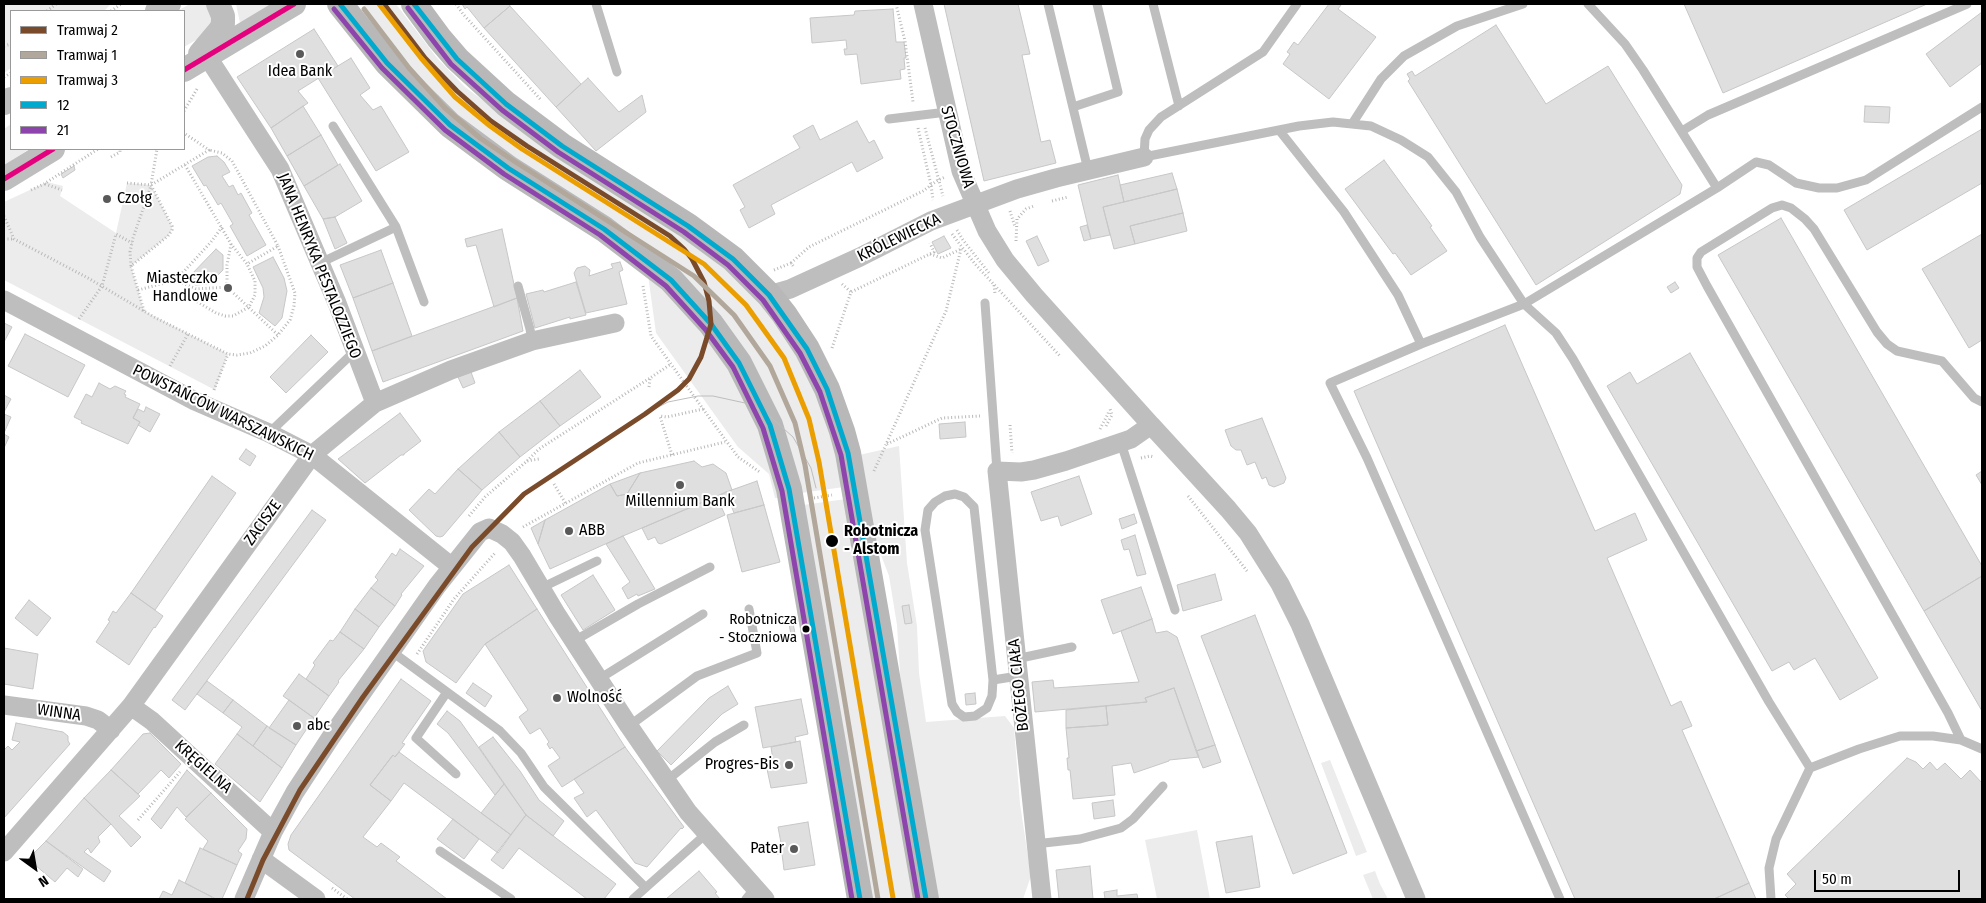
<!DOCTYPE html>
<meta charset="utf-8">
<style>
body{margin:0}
#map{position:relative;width:1986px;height:903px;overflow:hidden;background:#fff;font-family:"Fira Sans Condensed",sans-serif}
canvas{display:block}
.frame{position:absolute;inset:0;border:5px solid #000;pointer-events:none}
.legend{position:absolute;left:10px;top:10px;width:175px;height:140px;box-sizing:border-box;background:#fff;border:1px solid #999;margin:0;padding:6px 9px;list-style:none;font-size:15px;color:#000}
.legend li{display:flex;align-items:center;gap:10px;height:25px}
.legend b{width:25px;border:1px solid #999}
.north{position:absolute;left:10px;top:843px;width:50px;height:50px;-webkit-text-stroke:4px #fff;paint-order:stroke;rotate:148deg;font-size:14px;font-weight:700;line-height:20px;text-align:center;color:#000}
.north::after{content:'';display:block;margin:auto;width:18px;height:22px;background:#000;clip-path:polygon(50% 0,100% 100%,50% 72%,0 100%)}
.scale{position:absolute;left:1814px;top:870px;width:146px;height:22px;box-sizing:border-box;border:2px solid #000;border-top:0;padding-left:6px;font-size:15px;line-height:18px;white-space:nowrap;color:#000;-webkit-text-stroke:4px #fff;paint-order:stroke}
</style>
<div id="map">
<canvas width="1986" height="903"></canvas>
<div class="frame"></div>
<ul class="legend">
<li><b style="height:6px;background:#7a4b2a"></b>Tramwaj 2</li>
<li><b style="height:6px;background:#b2a79b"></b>Tramwaj 1</li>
<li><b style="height:6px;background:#eb9e00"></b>Tramwaj 3</li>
<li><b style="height:6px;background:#00a9ce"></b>12</li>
<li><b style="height:6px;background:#8e44ad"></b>21</li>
</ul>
<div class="north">N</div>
<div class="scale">50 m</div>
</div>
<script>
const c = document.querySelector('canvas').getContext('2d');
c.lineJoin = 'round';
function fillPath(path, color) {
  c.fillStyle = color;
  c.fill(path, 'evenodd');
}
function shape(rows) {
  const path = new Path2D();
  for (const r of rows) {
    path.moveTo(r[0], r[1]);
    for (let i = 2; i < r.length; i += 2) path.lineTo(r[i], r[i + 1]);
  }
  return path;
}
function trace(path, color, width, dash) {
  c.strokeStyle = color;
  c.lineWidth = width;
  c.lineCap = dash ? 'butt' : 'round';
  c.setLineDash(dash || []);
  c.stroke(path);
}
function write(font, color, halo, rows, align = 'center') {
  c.font = font + ' "Fira Sans Condensed",sans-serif';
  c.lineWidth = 4;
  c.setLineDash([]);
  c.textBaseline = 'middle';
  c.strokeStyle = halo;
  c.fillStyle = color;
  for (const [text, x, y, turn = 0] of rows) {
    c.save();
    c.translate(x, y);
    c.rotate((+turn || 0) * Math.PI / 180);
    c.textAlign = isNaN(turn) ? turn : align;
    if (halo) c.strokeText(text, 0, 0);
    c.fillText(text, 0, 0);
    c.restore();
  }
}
fillPath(shape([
 [4,4,111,4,104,11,11,11,11,68,4,73],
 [190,4,207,4,215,12,208,33,184,47,184,11,177,11],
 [236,4,272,4,240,23],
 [366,4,396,4,437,58,465,87,477,96,560,157,725,266,781,326,826,414,844,487,801,493,753,367,527,169,430,93,359,12],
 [11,124,11,149,29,149,4,166,4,129],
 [47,182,63,186,60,196,116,233,127,183,151,185,172,226,172,230,168,236,131,266,144,311,228,354,215,390,4,280,4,202],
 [648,275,696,321,749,401,781,498,775,498,769,474,738,447,656,333],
 [899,446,907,563,917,626,919,673,926,722,1005,716,1014,728,1020,804,1031,876,1023,899,936,899,902,705,897,625,889,576,876,542,859,455],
 [846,499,915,899,871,899,803,505],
 [1330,760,1367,852,1356,856,1321,763],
 [1197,830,1210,899,1157,899,1145,840],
 [1375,871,1380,884,1388,899,1373,899,1363,875]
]), '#ececec');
const building = shape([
 [462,4,508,4,510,6,484,28,467,7,465,9,462,4],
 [944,4,1018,4,1030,54,1022,55,1041,142,1050,140,1056,163,984,181,944,4],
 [1329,4,1340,4,1341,5,1338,9,1376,37,1329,99,1283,64,1290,54,1287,52,1294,42,1298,45,1329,4],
 [1684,4,1927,4,1723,93,1684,4],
 [510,6,581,84,556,107,484,28,510,6],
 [893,9,896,42,904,42,906,58,904,58,905,69,900,70,901,79,861,84,857,54,845,55,844,49,847,49,846,40,812,43,810,18,854,15,855,11,893,9],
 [1982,12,1982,63,1950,87,1926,54,1982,12],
 [1496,25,1546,104,1608,66,1682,185,1680,194,1536,285,1408,81,1410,79,1407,74,1412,71,1415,76,1496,25],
 [314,29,338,66,298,91,308,103,271,128,237,77,314,29],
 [351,58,370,88,360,95,373,110,381,106,409,152,376,171,318,78,351,58],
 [588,78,619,112,642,95,646,112,596,151,556,107,588,78],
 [303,106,321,135,287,156,271,128,303,106],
 [1865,106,1890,107,1889,123,1864,122,1865,106],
 [857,121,869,143,874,140,883,158,857,172,852,162,771,205,775,214,749,228,740,210,745,207,733,185,800,148,793,136,813,125,820,140,857,121],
 [1982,129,1982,183,1867,250,1844,210,1982,129],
 [321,135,338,165,304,186,287,156,321,135],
 [217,156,224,162,230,172,222,176,229,187,233,185,238,195,241,193,252,213,249,215,266,245,247,256,230,226,233,224,221,203,218,205,206,185,204,186,192,166,208,157,217,156],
 [1384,160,1432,226,1430,227,1447,251,1411,275,1395,253,1393,254,1345,189,1384,160],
 [340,164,362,201,335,217,323,219,304,186,340,164],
 [74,166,75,170,63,178,61,174,74,166],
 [1172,173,1177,189,1124,202,1120,185,1172,173],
 [1118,175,1124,202,1103,207,1110,235,1091,239,1078,185,1118,175],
 [1177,189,1183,213,1130,226,1135,244,1114,249,1103,207,1177,189],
 [1183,213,1187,231,1135,244,1130,226,1183,213],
 [335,217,347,243,335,249,323,219,335,217],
 [1781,218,1982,566,1982,576,1924,611,1718,255,1781,218],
 [1087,225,1091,239,1084,241,1080,227,1087,225],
 [502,229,517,298,494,307,476,245,467,247,465,239,502,229],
 [1982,234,1982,340,1969,348,1922,269,1982,234],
 [944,236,951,248,938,254,932,242,944,236],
 [1037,236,1049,261,1038,266,1026,241,1037,236],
 [216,249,223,255,223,270,209,284,195,285,188,278,216,249],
 [381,250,393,283,353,298,340,265,381,250],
 [273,257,284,278,287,291,282,318,275,326,259,313,264,297,263,288,253,267,273,257],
 [620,262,623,270,619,272,627,304,586,313,574,273,577,268,585,266,590,270,589,276,613,268,611,264,620,262],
 [576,282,586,315,570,319,570,317,535,328,526,294,543,290,544,292,576,282],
 [1675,282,1679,288,1671,293,1667,287,1675,282],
 [393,283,412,336,372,351,353,298,393,283],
 [517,298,523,331,383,382,372,351,517,298],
 [4,323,12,327,4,342,4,323],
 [1505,325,1595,531,1635,513,1647,540,1607,558,1671,706,1681,701,1692,726,1682,730,1749,883,1714,899,1575,899,1354,391,1505,325],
 [25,334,85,365,68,397,8,366,25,334],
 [311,335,328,352,286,393,270,377,311,335],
 [1690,353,1878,678,1840,700,1815,658,1794,670,1789,662,1772,671,1607,386,1630,372,1637,384,1690,353],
 [580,370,601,397,560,426,540,401,580,370],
 [471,372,475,383,463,388,458,377,471,372],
 [99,383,110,389,115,386,126,391,124,394,126,395,125,397,140,404,133,418,140,422,128,444,81,423,82,421,74,417,86,394,92,397,99,383],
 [4,395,11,399,4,412,4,395],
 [540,401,560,426,520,457,499,432,540,401],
 [146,407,160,414,150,432,138,425,140,422,133,418,138,409,144,412,146,407],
 [400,413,421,441,404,454,404,455,401,455,365,483,338,459,400,413],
 [4,414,11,417,4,433,4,414],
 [1262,418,1286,478,1284,483,1274,487,1269,485,1266,477,1262,479,1255,462,1247,465,1241,450,1236,450,1231,446,1225,430,1262,418],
 [965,422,966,437,940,439,939,424,965,422],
 [499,432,520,457,482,490,458,469,499,432],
 [4,434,9,437,4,448,4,434],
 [246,449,256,456,250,466,239,459,246,449],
 [694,461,702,467,713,464,726,473,732,490,623,536,550,569,538,544,545,520,610,484,617,496,627,494,640,473,694,461],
 [458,469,482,490,443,536,440,537,436,536,409,510,429,489,435,494,458,469],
 [1982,471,1982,485,1976,475,1982,471],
 [640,473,627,494,617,496,610,484,640,473],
 [212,476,236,493,155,610,131,593,212,476],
 [1079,476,1092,514,1061,526,1058,516,1041,521,1031,492,1079,476],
 [757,481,764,505,734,513,726,492,757,481],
 [726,492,729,500,720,504,725,515,661,544,658,543,655,537,648,540,642,528,726,492],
 [764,505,780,562,742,572,727,515,764,505],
 [312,510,326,520,185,710,172,700,312,510],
 [1134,514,1137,523,1122,529,1119,519,1134,514],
 [545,520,538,544,531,528,545,520],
 [1135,535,1146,574,1137,576,1129,549,1124,550,1121,540,1135,535],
 [623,536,655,589,638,596,637,594,628,599,622,588,630,582,606,544,623,536],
 [400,549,424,566,401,594,402,595,395,606,371,588,378,580,375,577,392,553,396,556,400,549],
 [509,565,537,609,485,644,456,683,426,662,423,651,463,594,509,565],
 [1215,574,1222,600,1183,611,1177,585,1215,574],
 [593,575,615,610,583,630,561,595,593,575],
 [1982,576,1982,711,1924,611,1982,576],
 [1141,587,1152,619,1113,634,1101,600,1141,587],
 [371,588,395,606,379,627,355,609,371,588],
 [131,593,163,616,155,628,154,627,129,665,96,642,110,621,108,620,113,611,116,613,131,593],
 [29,600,51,618,37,636,15,618,29,600],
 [909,605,912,623,905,624,902,606,909,605],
 [355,609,379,627,364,649,340,632,355,609],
 [537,609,625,747,562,787,548,766,560,758,552,747,550,749,547,744,549,742,540,728,530,734,519,717,528,710,485,644,537,609],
 [1255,615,1347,853,1293,874,1201,636,1255,615],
 [1152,619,1156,633,1167,631,1177,637,1215,745,1196,751,1174,688,1145,698,1147,702,1035,712,1032,682,1053,680,1054,688,1139,682,1121,631,1152,619],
 [793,623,796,639,792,640,789,624,793,623],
 [340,632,364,649,338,681,339,682,329,696,306,679,315,665,313,663,330,640,333,641,340,632],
 [4,648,38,654,33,689,4,684,4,648],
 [299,674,329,696,314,718,283,696,299,674],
 [401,679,431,701,402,743,405,744,395,757,393,755,370,785,391,801,363,837,377,847,381,843,400,857,396,861,447,899,355,899,289,850,288,844,291,835,401,679],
 [207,681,233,700,223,713,197,694,207,681],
 [473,683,492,696,485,707,466,693,473,683],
 [728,686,738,704,722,714,671,765,657,751,709,698,728,686],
 [1174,688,1199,757,1169,760,1169,761,1134,773,1131,763,1112,766,1115,795,1073,799,1070,770,1068,770,1067,758,1069,758,1066,728,1108,725,1106,706,1147,702,1145,698,1174,688],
 [975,693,976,704,966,705,965,694,975,693],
 [801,699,808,734,795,737,796,742,763,748,755,707,801,699],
 [233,700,267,726,253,746,237,734,242,727,223,713,233,700],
 [289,700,314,718,296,745,269,728,289,700],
 [1106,706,1108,725,1066,728,1066,710,1106,706],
 [447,711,460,721,504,784,495,795,448,733,437,724,447,711],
 [16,723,63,732,68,736,68,741,70,744,4,818,4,750,8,746,12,750,20,742,12,740,16,723],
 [267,726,296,745,282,768,253,746,267,726],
 [150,733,181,764,169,778,161,770,138,794,111,770,143,734,150,733],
 [237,734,282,768,260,802,215,764,237,734],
 [493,737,520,771,539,800,564,821,553,836,526,815,479,747,493,737],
 [800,741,807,783,771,788,767,769,774,767,771,747,800,741],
 [1215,745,1221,762,1203,768,1196,751,1215,745],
 [625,747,684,827,682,829,681,828,647,867,635,863,596,810,587,817,574,798,584,793,574,779,625,747],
 [399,752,511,835,498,853,404,783,391,801,370,785,393,755,395,757,399,752],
 [1907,758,1916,762,1923,769,1930,762,1937,770,1945,763,1961,779,1970,770,1982,783,1982,899,1789,899,1785,895,1796,884,1787,874,1907,758],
 [111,770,140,796,119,816,141,837,131,847,111,824,84,798,111,770],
 [187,770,211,793,186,817,177,807,161,829,151,819,187,770],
 [504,784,526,815,511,835,481,813,504,784],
 [211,793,247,829,246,839,238,851,242,854,237,865,203,849,208,841,185,819,211,793],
 [84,798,111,824,98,837,100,842,91,853,88,848,84,852,111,871,104,882,46,841,84,798],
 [1113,800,1115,816,1094,819,1092,803,1113,800],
 [526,815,616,884,604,899,587,899,519,848,503,869,491,860,526,815],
 [453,819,479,839,464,859,437,839,453,819],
 [808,822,815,865,784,870,782,854,777,854,776,844,781,843,778,827,808,822],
 [1252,836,1260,887,1226,893,1216,842,1252,836],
 [46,841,83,869,78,877,67,868,55,882,28,859,46,841],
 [200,848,237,865,222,899,216,899,185,883,200,848],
 [1090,866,1093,899,1059,899,1056,870,1090,866],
 [699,871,717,892,715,893,720,899,666,899,699,871],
 [179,880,212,897,211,899,159,899,163,891,172,895,179,880],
 [1749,883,1756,899,1714,899,1749,883],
 [1117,890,1117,896,1137,894,1138,899,1105,899,1104,892,1117,890]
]);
fillPath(building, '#dfdfdf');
trace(building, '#c7c7c7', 1);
trace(shape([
 [456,4,463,14,541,100],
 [896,4,905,41,913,102],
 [47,11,56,4],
 [111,11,121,4],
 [4,46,11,44],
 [4,77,11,73],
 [184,111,197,89],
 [918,128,931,185,933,200],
 [925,128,943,196],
 [111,157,120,152,120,149],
 [185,165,231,244,247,264,278,246,232,161,222,153,209,150],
 [127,183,151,185,209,150,184,133],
 [45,184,62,190],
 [31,190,44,184,98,149],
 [1052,201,1068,197],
 [1010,211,1015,227],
 [4,216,14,239,88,278,154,317,228,354,237,355,250,353,265,346,278,335,290,320,294,306,295,293,278,246],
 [957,230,963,240,989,273],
 [952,234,975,264,1060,356],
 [4,239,14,239],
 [1016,241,1017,219,1026,209,1034,206],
 [231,244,227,265,227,287,278,335],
 [930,254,942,258,961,249],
 [791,263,809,247,923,191,938,180,945,177],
 [131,266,130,252,133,238,151,186],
 [774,270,791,263,794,267],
 [176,280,196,289,227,287],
 [186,284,196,301,216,313,225,316,233,316,249,307,255,295,255,281,247,264],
 [842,284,851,292],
 [994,285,995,294],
 [643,286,651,336,703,409,667,417,660,416,672,455],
 [138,290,176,280,211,242,222,227],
 [144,311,131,266,168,236,172,230,172,226,151,185,157,149],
 [79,319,102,286,116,234,132,243],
 [832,348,851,292,934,252,930,243],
 [170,366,188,334],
 [649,387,650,378,671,364],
 [214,390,228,354],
 [703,409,738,457,761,473],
 [1010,425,1012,453],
 [1106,426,1112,415,1110,409],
 [1100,429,1108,414,1109,410],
 [887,444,942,418,980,416],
 [1141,458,1150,456,1154,457],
 [527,461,539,449,650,378],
 [874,471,946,311,961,249],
 [554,484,566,504],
 [1188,496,1247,571],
 [814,498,832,495],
 [469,516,485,497,527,461,539,459],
 [523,527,638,463,725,442],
 [417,654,454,599,495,553],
 [138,820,180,772],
 [332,888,347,899]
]), '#b9b9b9', 3, [1, 2.5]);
trace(shape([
 [596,4,617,72],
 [1048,4,1088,170],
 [1153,4,1179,106],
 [1297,4,1263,52,1161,117,1149,130,1145,139,1144,157,1299,126,1333,122,1371,126,1401,140,1428,157,1456,192,1480,237,1524,304,1556,333,1573,359,1769,702,1810,768],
 [1588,4,1625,44,1643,70,1717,188],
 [1073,107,1118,92,1097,4],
 [889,119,947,112],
 [1352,124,1381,79,1404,56,1457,26,1523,4],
 [333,126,396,227,424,302],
 [1279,130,1344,212,1398,295,1421,344],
 [1682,131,1708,115,1967,4],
 [320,263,396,227],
 [518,286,530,329,532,341],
 [985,303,997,471],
 [269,433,355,351],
 [1121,443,1175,610],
 [541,588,597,561],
 [574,641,638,604,710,567],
 [391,651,500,731,521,753,544,787,645,887],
 [1016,659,1072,647],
 [599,679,703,614],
 [993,680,992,696,987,708,975,716,964,717,957,712,952,704,925,530,928,510,935,502,945,496,955,494,964,497,974,507,993,680,1018,676],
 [447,692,416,738,456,774],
 [629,726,697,676,757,653,749,609],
 [1961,740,1948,713,1707,286,1697,267,1697,258,1701,252,1772,208,1782,205,1791,208,1805,219,1814,229,1877,332,1887,344,1897,351,1942,361,1974,398,1982,402],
 [666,781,715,742,744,725],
 [1035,844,1080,839,1121,828,1133,819,1163,786],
 [440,851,511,899],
 [633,899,706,834],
 [746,899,754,889],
 [1560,899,1367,458,1330,383,1421,344,1524,304,1717,188,1756,162,1769,165,1796,183,1819,188,1837,188,1866,180,1982,107],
 [1771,899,1769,868,1776,839,1810,768,1859,749,1900,736,1933,736,1961,740,1982,749]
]), '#bebebe', 9);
trace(shape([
 [923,4,961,171,987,231,1005,260,1034,295,1151,425],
 [207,56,280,169,337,303,375,403],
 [769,295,790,289,860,257,931,221,1017,189,1056,178,1144,157],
 [4,300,195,401,269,433,312,455,452,567],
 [4,705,86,716,98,720,111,730],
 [131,706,152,721,273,832],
 [4,852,131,706,312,455,375,403,451,370,532,341,615,323],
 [261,859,316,899],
 [244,899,273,832,295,792,331,737,437,586,480,532,489,528,502,534,512,542,522,556,557,615,629,726,688,812,765,899],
 [1042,899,997,471,1021,472,1034,470,1066,461,1131,439,1151,425,1228,509,1248,533,1280,584,1300,624,1416,899]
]), '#bebebe', 19);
trace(shape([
 [157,11,169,4],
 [200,54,221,29,223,23,223,16,218,4],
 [184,70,294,4],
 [4,103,11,99],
 [4,179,53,149]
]), '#bebebe', 24);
trace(shape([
 [340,4,387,63,450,125,508,168,604,229,671,280,711,324,739,363,770,425,789,489,860,899],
 [414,4,439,38,457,59,506,104,562,146,688,226,733,259,769,295,784,314,807,349,827,389,842,431,848,453,926,899]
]), '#b8b8b8', 26);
trace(shape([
 [645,414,668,402,698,396,713,396,745,403,765,412,793,437,811,468,816,488]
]), '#bebebe', 1);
trace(shape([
 [340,4,387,63,450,125,508,168,604,229,671,280,711,324,739,363,770,425,789,489,860,899],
 [414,4,457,59,506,104,562,146,688,226,733,259,769,295,807,349,827,389,848,453,926,899]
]), '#00a9ce', 5);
trace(shape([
 [408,8,451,64,502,110,558,152,684,232,728,265,763,300,800,353,820,392,841,455,918,899],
 [334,9,382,68,445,130,504,174,600,235,666,286,705,329,733,367,763,428,782,491,852,899]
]), '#8e44ad', 5);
trace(shape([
 [184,70,294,4],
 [4,179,53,149]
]), '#e5007d', 5);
trace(shape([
 [247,899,263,860,300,790,363,697,472,547,524,494,645,414,678,390,689,379,701,357,711,324,709,301,704,282,692,259,684,249,670,236,527,146,491,121,457,91,425,58,384,4]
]), '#7a4b2a', 5);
trace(shape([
 [364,9,409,68,445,108,480,138,514,161,694,276,734,315,770,366,795,423,805,465,878,899]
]), '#b2a79b', 5);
trace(shape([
 [379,4,421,58,455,97,490,126,522,149,704,264,746,305,784,358,809,419,819,462,893,898]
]), '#eb9e00', 5);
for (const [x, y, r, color] of [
 [300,54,5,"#595959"],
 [107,199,5,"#595959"],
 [228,288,5,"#595959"],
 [680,485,5,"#595959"],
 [569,531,5,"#595959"],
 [832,541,7,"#000"],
 [806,629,4.5,"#000"],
 [557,698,5,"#595959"],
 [297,726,5,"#595959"],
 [789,765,5,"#595959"],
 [794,849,5,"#595959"]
]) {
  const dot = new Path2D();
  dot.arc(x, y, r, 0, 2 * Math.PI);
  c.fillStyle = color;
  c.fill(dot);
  trace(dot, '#fff', 2);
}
write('15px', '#000', '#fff', [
 ["Robotnicza",797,620],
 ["- Stoczniowa",797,638]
], 'right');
write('16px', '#000', '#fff', [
 ["Idea Bank",300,72,"center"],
 ["Czołg",117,199],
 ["Miasteczko",218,279,"right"],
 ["Handlowe",218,297,"right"],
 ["Millennium Bank",680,502,"center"],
 ["ABB",579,531],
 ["Wolność",567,698],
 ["abc",307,726],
 ["Progres-Bis",779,765,"right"],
 ["Pater",784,849,"right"]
], 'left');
write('16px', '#000', '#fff', [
 ["STOCZNIOWA",957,147,74],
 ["KRÓLEWIECKA",899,238,-26],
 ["JANA HENRYKA PESTALOZZIEGO",319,266,68],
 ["POWSTAŃCÓW WARSZAWSKICH",223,413,26],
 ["ZACISZE",263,523,-54],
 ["BOŻEGO CIAŁA",1019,685,-96],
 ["WINNA",59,713,8],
 ["KRĘGIELNA",203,767,42]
]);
write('bold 16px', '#000', '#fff', [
 ["Robotnicza",844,532],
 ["- Alstom",844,550]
], 'left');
</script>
